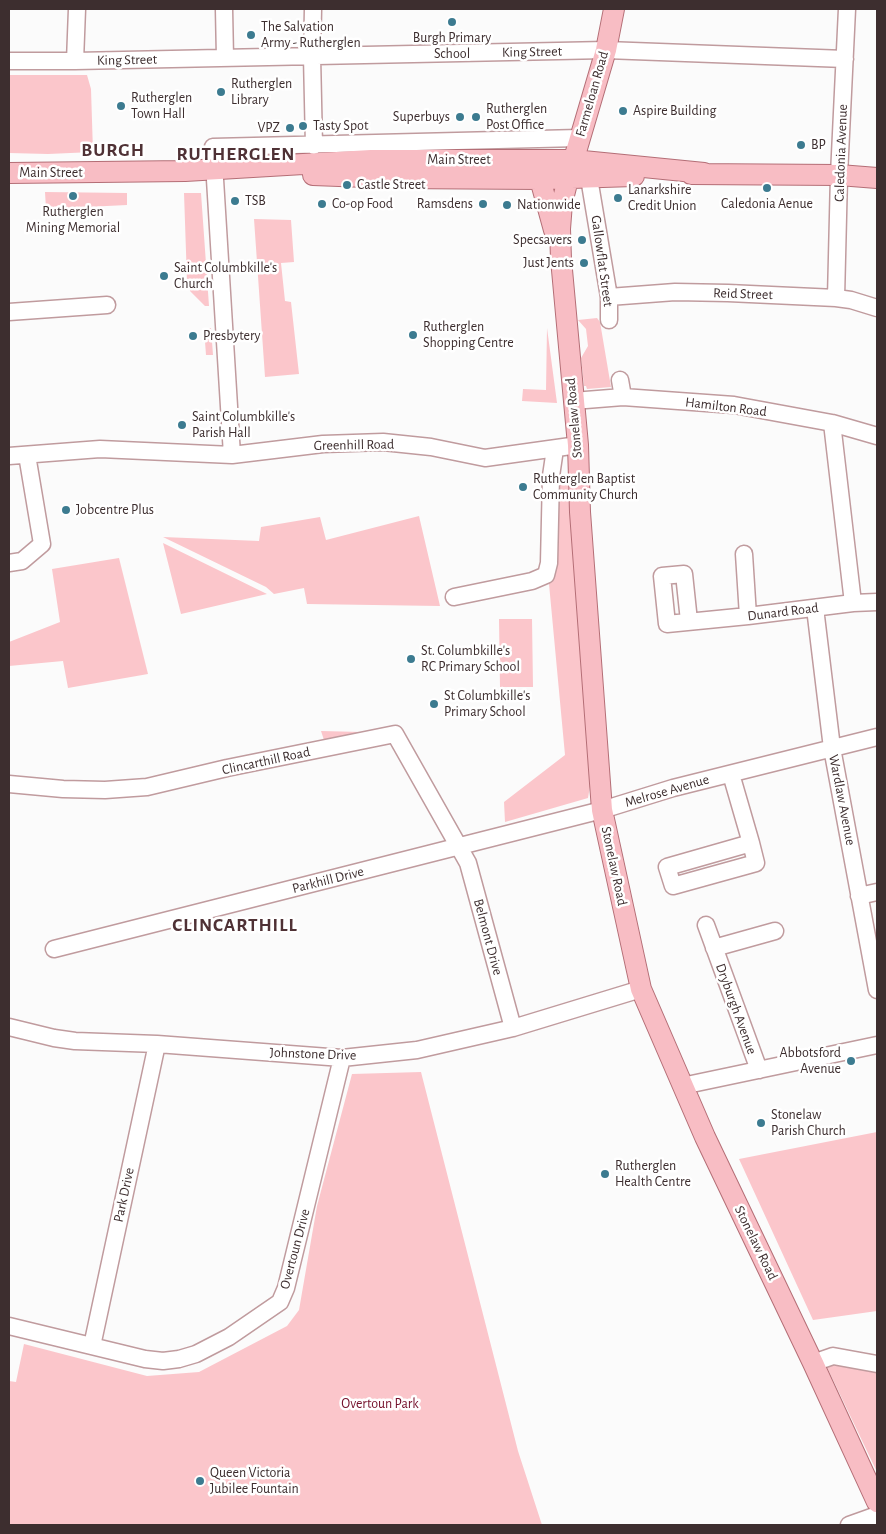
<!DOCTYPE html>
<style>
body{margin:0}
#map{position:relative;width:886px;height:1534px;overflow:hidden;background:#fbfbfb;font-family:"Alegreya Sans",sans-serif}
canvas{display:block}
.frame{position:absolute;inset:0;border:10px solid #3d2e2f;pointer-events:none}
</style>
<div id="map">
<canvas width="886" height="1534"></canvas>
<div class="frame"></div>
</div>
<script>
const c = document.querySelector('canvas').getContext('2d');
c.lineJoin = 'round';
function fillPath(path, color) {
  c.fillStyle = color;
  c.fill(path, 'evenodd');
}
function shape(rows) {
  const path = new Path2D();
  for (const r of rows) {
    path.moveTo(r[0], r[1]);
    for (let i = 2; i < r.length; i += 2) path.lineTo(r[i], r[i + 1]);
  }
  return path;
}
function trace(path, color, width, dash) {
  c.strokeStyle = color;
  c.lineWidth = width;
  c.lineCap = dash ? 'butt' : 'round';
  c.setLineDash(dash || []);
  c.stroke(path);
}
function write(font, color, halo, rows, align = 'center') {
  c.font = font + ' "Alegreya Sans",sans-serif';
  c.lineWidth = 5;
  c.setLineDash([]);
  c.textBaseline = 'middle';
  c.strokeStyle = halo;
  c.fillStyle = color;
  for (const [text, x, y, turn = 0] of rows) {
    c.save();
    c.translate(x, y);
    c.rotate((+turn || 0) * Math.PI / 180);
    c.textAlign = isNaN(turn) ? turn : align;
    if (halo) c.strokeText(text, 0, 0);
    c.fillText(text, 0, 0);
    c.restore();
  }
}
fillPath(shape([
 [9,75,87,75,91,89,93,152,48,154,9,153],
 [45,192,127,193,127,205,46,209],
 [184,193,201,193,209,306,205,306,190,291,190,281,187,281],
 [254,219,291,220,294,262,281,263,285,301,291,302,299,374,265,377],
 [597,318,600,322,611,387,587,389,586,386,584,386,581,358,588,346,586,329,578,320],
 [204,328,211,328,213,355,206,355],
 [547,328,557,403,522,401,523,389,546,390],
 [558,471,568,481,591,780,588,798,505,822,504,802,565,755,549,584,557,568,555,476],
 [419,516,440,606,307,604,304,588,274,594,266,587,163,537,259,541,261,527,320,517,326,540],
 [163,543,267,594,181,614],
 [119,558,148,674,68,688,63,661,9,666,9,642,60,622,52,569],
 [499,619,532,619,533,687,500,687],
 [321,731,362,732,324,740],
 [421,1072,518,1451,542,1525,9,1525,9,1381,16,1382,24,1344,147,1376,199,1372,287,1326,299,1310,317,1206,352,1074],
 [877,1132,877,1311,813,1320,739,1159],
 [825,1363,877,1367,877,1472]
]), '#fbc6cb');
const minor = shape([
 [224,9,225,58],
 [313,9,312,56,314,146],
 [9,61,75,61,606,50,845,59],
 [75,61,77,9],
 [589,178,609,297,609,320],
 [609,297,675,292,728,293,836,298,851,300,877,308],
 [836,298,839,175,847,9],
 [9,312,107,305],
 [620,380,623,397],
 [573,401,623,397,734,405,832,423,877,436],
 [832,423,853,603],
 [232,455,213,147,579,138],
 [9,456,100,449,232,455,323,444,383,442,431,447,485,458,578,445],
 [744,554,748,616],
 [9,563,22,561,42,544,27,455],
 [454,597,532,581,546,575,549,563,551,476,555,449],
 [815,608,832,748,877,990],
 [689,621,684,574,662,576,667,624,748,616,853,603,877,602],
 [731,774,751,843,756,863,673,886,667,867,751,843],
 [9,784,63,789,105,790,147,787,227,768,395,734,468,863,513,1028],
 [859,896,877,892],
 [706,925,759,1070],
 [714,948,775,931],
 [54,949,602,810,673,788,877,737],
 [9,1027,54,1038,75,1041,157,1044,342,1058,417,1050,513,1028,641,989],
 [682,1086,877,1045],
 [9,1326,145,1359,163,1361,179,1359,196,1354,229,1337,280,1302,286,1288,342,1058],
 [92,1346,157,1044],
 [813,1363,833,1356,877,1364],
 [849,1525,877,1515]
]);
const major = shape([
 [614,9,606,50,568,179,562,203,560,229,561,259,578,445,580,512,602,810,641,989,705,1137,813,1363,877,1502],
 [9,173,185,171,371,160,573,160,704,173],
 [691,174,839,175,877,178],
 [313,175,392,178,540,179,634,176],
 [540,179,554,230]
]);
trace(minor, '#c09b9e', 19);
trace(major, '#b46e76', 22);
trace(minor, '#fff', 16);
trace(major, '#f8bdc4', 20);
for (const [x, y, r, color] of [
 [452,22,5,"#3c7b90"],
 [251,35,5,"#3c7b90"],
 [221,92,5,"#3c7b90"],
 [121,106,5,"#3c7b90"],
 [623,111,5,"#3c7b90"],
 [460,117,5,"#3c7b90"],
 [476,117,5,"#3c7b90"],
 [303,126,5,"#3c7b90"],
 [290,128,5,"#3c7b90"],
 [801,145,5,"#3c7b90"],
 [347,185,5,"#3c7b90"],
 [767,188,5,"#3c7b90"],
 [73,196,5,"#3c7b90"],
 [618,198,5,"#3c7b90"],
 [235,201,5,"#3c7b90"],
 [322,204,5,"#3c7b90"],
 [483,204,5,"#3c7b90"],
 [507,205,5,"#3c7b90"],
 [582,240,5,"#3c7b90"],
 [584,263,5,"#3c7b90"],
 [164,276,5,"#3c7b90"],
 [413,335,5,"#3c7b90"],
 [193,336,5,"#3c7b90"],
 [182,425,5,"#3c7b90"],
 [523,487,5,"#3c7b90"],
 [66,510,5,"#3c7b90"],
 [411,659,5,"#3c7b90"],
 [434,704,5,"#3c7b90"],
 [851,1061,5,"#3c7b90"],
 [761,1123,5,"#3c7b90"],
 [605,1174,5,"#3c7b90"],
 [200,1481,5,"#3c7b90"]
]) {
  const dot = new Path2D();
  dot.arc(x, y, r, 0, 2 * Math.PI);
  c.fillStyle = color;
  c.fill(dot);
  trace(dot, '#fff', 2);
}
write('14px', '#3d2e2f', '#fff', [
 ["The Salvation",261,27],
 ["Army - Rutherglen",261,43],
 ["Burgh Primary",452,38,"center"],
 ["School",452,54,"center"],
 ["Rutherglen",231,84],
 ["Library",231,100],
 ["Rutherglen",131,98],
 ["Town Hall",131,114],
 ["Rutherglen",486,109],
 ["Post Office",486,125],
 ["Aspire Building",633,111],
 ["Superbuys",450,117,"right"],
 ["Tasty Spot",313,126],
 ["VPZ",280,128,"right"],
 ["BP",811,145],
 ["Castle Street",357,185],
 ["Lanarkshire",628,190],
 ["Credit Union",628,206],
 ["TSB",245,201],
 ["Co-op Food",332,204],
 ["Ramsdens",473,204,"right"],
 ["Caledonia Aenue",767,204,"center"],
 ["Nationwide",517,205],
 ["Rutherglen",73,212,"center"],
 ["Mining Memorial",73,228,"center"],
 ["Specsavers",572,240,"right"],
 ["Just Jents",574,263,"right"],
 ["Saint Columbkille's",174,268],
 ["Church",174,284],
 ["Rutherglen",423,327],
 ["Shopping Centre",423,343],
 ["Presbytery",203,336],
 ["Saint Columbkille's",192,417],
 ["Parish Hall",192,433],
 ["Rutherglen Baptist",533,479],
 ["Community Church",533,495],
 ["Jobcentre Plus",76,510],
 ["St. Columbkille's",421,651],
 ["RC Primary School",421,667],
 ["St Columbkille's",444,696],
 ["Primary School",444,712],
 ["Abbotsford",841,1053,"right"],
 ["Avenue",841,1069,"right"],
 ["Stonelaw",771,1115],
 ["Parish Church",771,1131],
 ["Rutherglen",615,1166],
 ["Health Centre",615,1182],
 ["Queen Victoria",210,1473],
 ["Jubilee Fountain",210,1489]
], 'left');
write('14px', '#3d2e2f', '#fff', [
 ["King Street",532,52,-1],
 ["King Street",127,60,-1],
 ["Farmeloan Road",592,94,-74],
 ["Caledonia Avenue",841,153,-88],
 ["Main Street",459,160],
 ["Main Street",51,173],
 ["Gallowflat Street",602,261,82],
 ["Reid Street",743,294,2],
 ["Hamilton Road",726,407,7],
 ["Stonelaw Road",574,418,-95],
 ["Greenhill Road",354,445,-1],
 ["Dunard Road",783,612,-7],
 ["Clincarthill Road",266,761,-12],
 ["Melrose Avenue",667,791,-16],
 ["Wardlaw Avenue",842,800,79],
 ["Stonelaw Road",614,866,78],
 ["Parkhill Drive",328,880,-14],
 ["Belmont Drive",488,937,75],
 ["Dryburgh Avenue",736,1009,70],
 ["Johnstone Drive",313,1054,2],
 ["Park Drive",124,1195,-78],
 ["Stonelaw Road",756,1243,64],
 ["Overtoun Drive",295,1249,-75]
]);
write('14px', '#740f2a', '#fff', [
 ["Overtoun Park",380,1404]
]);
c.letterSpacing = '1px';
write('bold 19px', '#4f3135', '#fff', [
 ["BURGH",113,150],
 ["RUTHERGLEN",236,154],
 ["CLINCARTHILL",235,925]
]);
c.letterSpacing = '0px';
</script>
